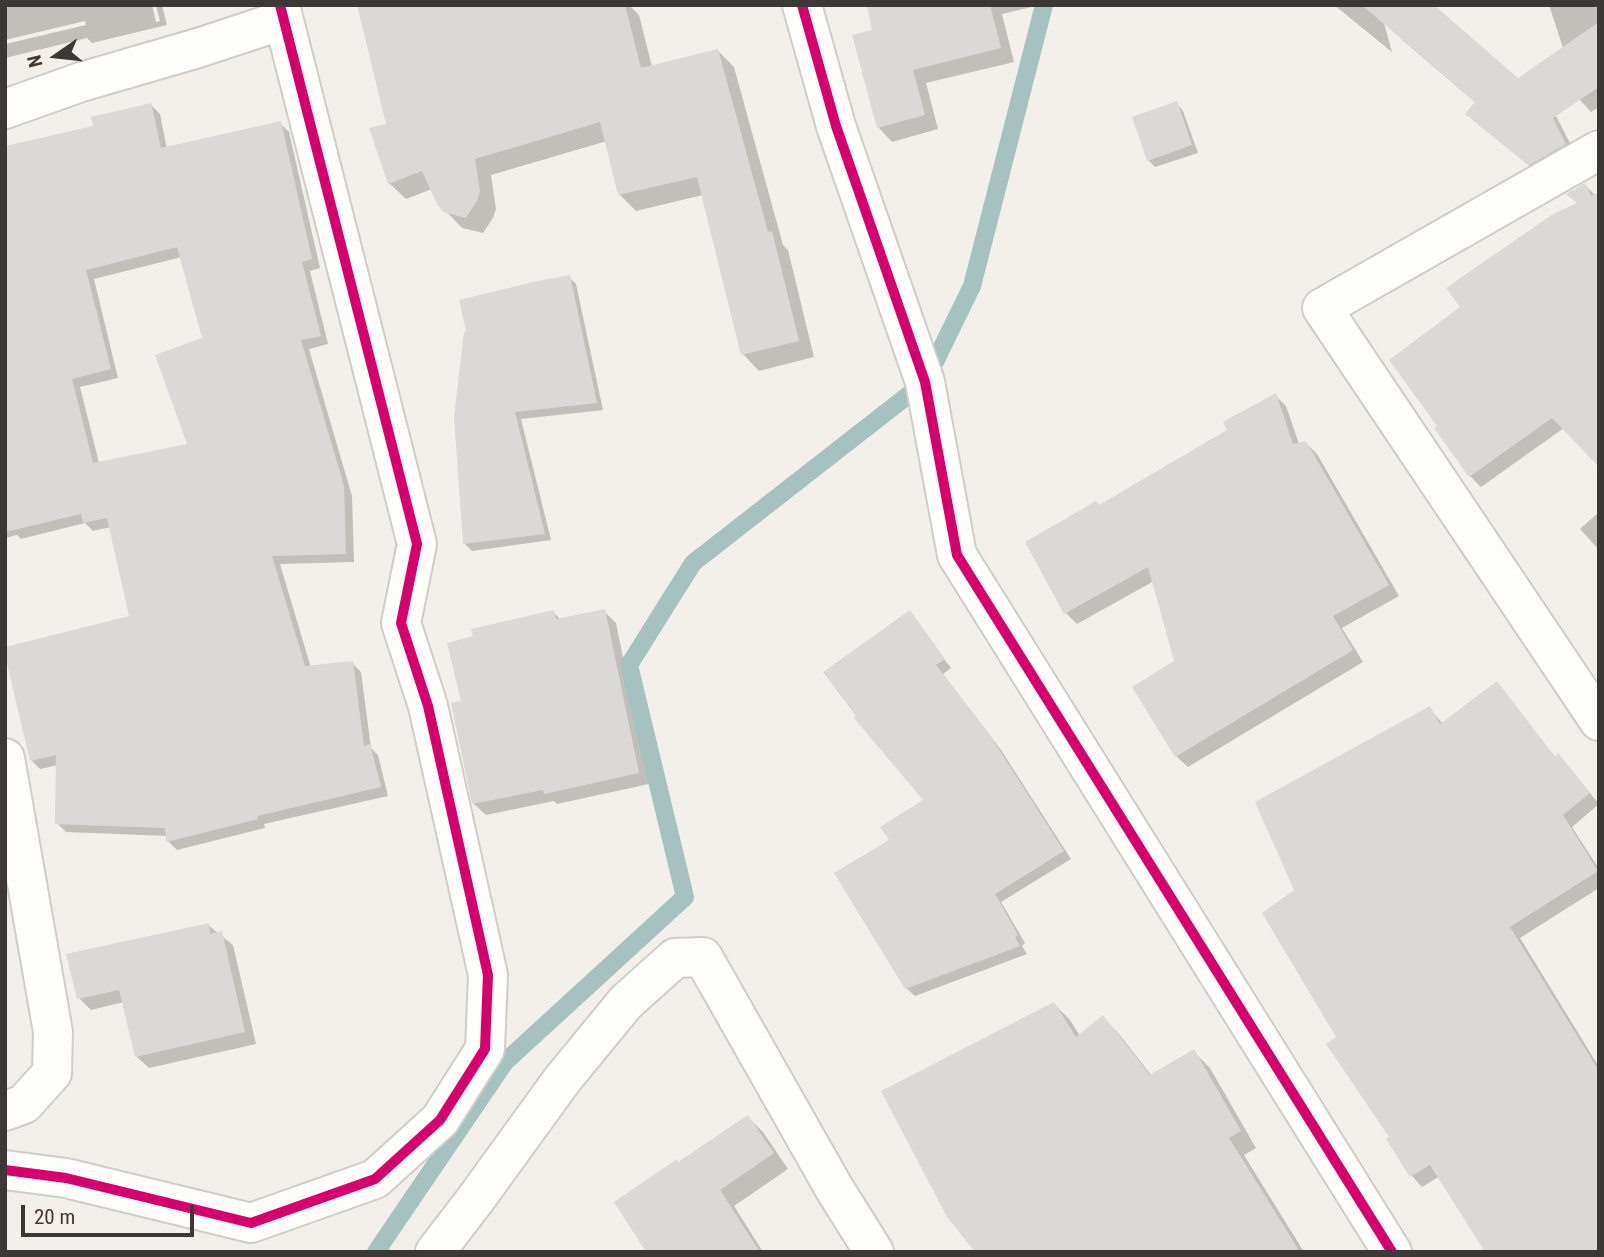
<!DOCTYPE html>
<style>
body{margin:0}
#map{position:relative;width:1604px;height:1257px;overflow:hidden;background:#f3efea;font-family:"Roboto Condensed",sans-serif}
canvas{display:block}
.frame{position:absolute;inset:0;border:7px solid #3b3835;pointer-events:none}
.north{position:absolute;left:21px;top:21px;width:70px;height:70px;-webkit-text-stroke:5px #f7efe6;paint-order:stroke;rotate:256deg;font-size:19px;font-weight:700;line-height:28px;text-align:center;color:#3b3835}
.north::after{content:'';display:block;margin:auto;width:24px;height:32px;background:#3b3835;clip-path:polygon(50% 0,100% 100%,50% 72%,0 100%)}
.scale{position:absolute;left:21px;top:1205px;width:173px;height:32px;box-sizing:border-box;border:4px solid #3b3835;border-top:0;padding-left:9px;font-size:21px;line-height:24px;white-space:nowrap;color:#3b3835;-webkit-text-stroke:5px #f7efe6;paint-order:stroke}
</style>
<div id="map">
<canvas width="1604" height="1257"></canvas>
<div class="frame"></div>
<div class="north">N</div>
<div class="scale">20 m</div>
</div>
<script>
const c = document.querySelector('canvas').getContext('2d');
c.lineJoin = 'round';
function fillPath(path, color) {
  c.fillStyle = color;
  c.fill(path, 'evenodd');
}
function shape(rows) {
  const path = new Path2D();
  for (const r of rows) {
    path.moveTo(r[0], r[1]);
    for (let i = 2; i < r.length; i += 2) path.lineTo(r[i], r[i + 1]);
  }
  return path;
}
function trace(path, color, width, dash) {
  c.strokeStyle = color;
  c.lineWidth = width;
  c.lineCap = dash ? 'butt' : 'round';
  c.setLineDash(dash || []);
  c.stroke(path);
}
fillPath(shape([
 [5,5,152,5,156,22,160,21,156,5,162,5,167,25,92,43,87,38,5,58,5,44,86,25,85,21,5,40],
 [358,5,629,5,639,15,652,67,718,51,734,67,783,245,788,250,814,357,759,371,743,354,703,195,636,211,619,194,607,141,491,175,496,209,493,218,483,233,462,228,438,203,432,189,406,199,389,183,388,125],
 [868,5,1035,5,1036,6,1002,14,1014,62,926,83,938,129,892,142,878,127,874,31],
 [1334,5,1379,5,1392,52],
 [1549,5,1599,5,1599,107,1591,112,1580,100],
 [1400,38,1555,114,1576,155,1541,175,1479,125,1476,103],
 [1176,103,1183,111,1198,153,1155,167,1148,160],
 [151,105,160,114,167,149,280,123,289,132,320,268,310,271,328,344,309,349,352,496,354,562,280,564,311,668,352,663,361,672,371,748,378,755,388,796,264,824,265,828,177,850,168,841,167,836,66,832,57,823,58,765,40,769,32,761,131,618,111,527,93,531,85,523,21,539,17,535,5,538,5,352,95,128],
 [182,257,204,339,189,445,99,463,80,387,118,378,94,279],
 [1585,185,1596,196,1564,428,1481,487,1470,476,1440,426,1462,308,1578,204],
 [569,277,576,284,603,410,521,419,551,540,472,551,465,544,468,333],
 [1275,395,1286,406,1299,444,1306,443,1317,454,1399,596,1342,628,1363,662,1188,767,1176,756,1176,661,1154,581,1077,624,1066,613,1099,507,1230,431],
 [1599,512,1599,550,1580,529],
 [604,611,616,623,649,784,557,804,554,801,486,815,474,804,463,703,553,612,561,620],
 [909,612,951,668,943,674,1001,750,1071,859,1001,902,1025,943,1022,946,1027,954,915,996,906,988,891,840,926,800],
 [1497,684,1556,758,1558,756,1569,767,1599,804,1572,827,1599,869,1599,888,1520,938,1599,1067,1599,1252,1440,1176,1422,1187,1412,1176,1388,1139,1391,1137,1339,1038,1297,891,1429,708,1443,724],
 [208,925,233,945,256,1044,149,1068,137,1057,124,1002,91,1010,79,998],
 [1054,1004,1070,1020,1080,1036,1103,1018,1119,1034,1152,1076,1194,1052,1210,1068,1256,1148,1244,1155,1304,1252,977,1252],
 [748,1117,763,1132,788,1169,734,1206,763,1252,648,1252,679,1164]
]), '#0003');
trace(shape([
 [376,1252,505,1062,685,897,629,665,693,563,925,382,972,286,1044,5]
]), '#a5c2c1', 18);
fillPath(shape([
 [357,5,625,5,641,68,718,49,768,232,772,231,799,341,741,355,697,177,618,195,600,122,475,159,480,192,477,201,466,218,443,212,437,204,422,171,388,184,369,128,386,124],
 [867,5,990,5,1001,48,913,70,925,115,877,128,852,35,872,30],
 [1362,5,1434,5,1518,78,1599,22,1599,87,1553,118,1566,144,1529,165,1465,114,1475,102],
 [1177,101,1192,145,1147,161,1132,117],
 [151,103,161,148,281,121,312,259,302,262,321,336,301,340,344,486,346,554,272,556,305,666,353,661,364,746,370,744,381,787,257,816,258,819,166,842,165,828,55,824,56,755,30,761,5,655,5,647,129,616,107,518,83,523,81,514,5,532,5,146,93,126,91,117],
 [177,247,202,338,155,355,187,444,93,463,72,379,111,369,86,270],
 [1585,183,1591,196,1599,192,1599,467,1552,418,1469,477,1434,428,1437,426,1389,360,1460,307,1446,288,1553,214,1577,203,1566,194],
 [570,275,597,403,515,412,545,534,463,544,454,417,464,332,466,331,459,300,538,281],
 [1276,393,1293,444,1306,441,1389,585,1333,616,1353,650,1175,757,1132,687,1174,661,1148,567,1064,614,1025,542,1096,501,1099,505,1227,430,1223,422],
 [605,609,639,773,544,794,543,790,472,804,451,703,461,701,447,643,473,636,471,629,554,610,556,619],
 [910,610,945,659,936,665,993,740,1064,851,995,894,1018,935,1015,937,1020,946,905,989,834,873,889,840,880,827,923,800,854,718,856,716,823,672],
 [1497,681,1555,757,1558,753,1590,793,1563,815,1598,871,1510,927,1599,1071,1599,1252,1485,1252,1430,1165,1410,1177,1386,1139,1389,1137,1326,1044,1336,1037,1262,913,1294,890,1255,802,1430,706,1440,724],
 [209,923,210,934,222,931,245,1032,135,1057,119,990,77,999,66,954],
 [1054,1002,1076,1037,1103,1015,1150,1075,1194,1049,1241,1131,1229,1138,1300,1252,975,1252,947,1217,881,1091],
 [748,1115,774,1153,720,1190,760,1252,646,1252,614,1202,677,1159,678,1162]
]), '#dbd8d8');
const minor = shape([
 [802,5,836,126,925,382,957,555,1392,1252],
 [5,109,81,82,198,48,283,20],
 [1599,150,1322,308,1599,721],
 [5,758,53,1032,52,1073,24,1104,5,1111],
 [5,1170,66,1178,251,1223,375,1179,440,1120,485,1049,488,975,428,706,401,623,417,544,280,5],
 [435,1252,475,1200,562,1080,626,1002,675,958,703,957,834,1188,874,1252]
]);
trace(minor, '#d0cdc9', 42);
trace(minor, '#fdfdfc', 38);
trace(shape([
 [802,5,836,126,925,382,957,555,1392,1252],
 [5,1170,66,1178,251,1223,375,1179,440,1120,485,1049,488,975,428,706,401,623,417,544,280,5]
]), '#d6006c', 10);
</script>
